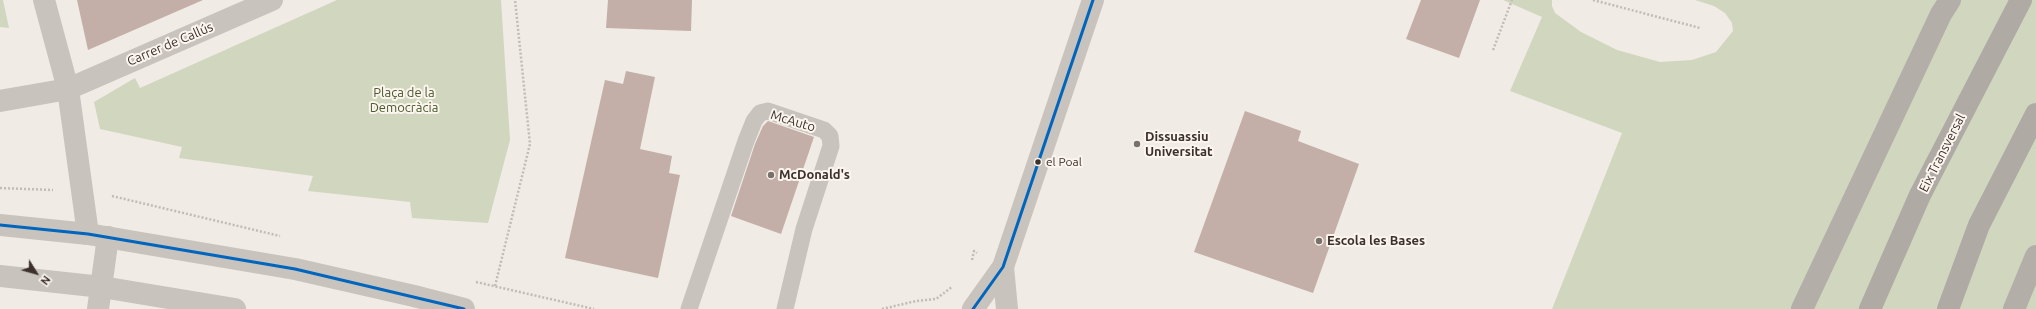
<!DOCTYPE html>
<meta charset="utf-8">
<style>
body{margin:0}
#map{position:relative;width:2036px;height:309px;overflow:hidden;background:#f0ebe5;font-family:Ubuntu,sans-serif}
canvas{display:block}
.north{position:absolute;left:16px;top:253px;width:40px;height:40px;-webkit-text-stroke:3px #fbf5ee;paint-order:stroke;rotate:127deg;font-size:11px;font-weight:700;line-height:16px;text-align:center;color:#3b302b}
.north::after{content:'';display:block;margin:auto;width:14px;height:18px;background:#3b302b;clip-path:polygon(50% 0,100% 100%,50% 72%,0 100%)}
</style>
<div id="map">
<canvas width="2036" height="309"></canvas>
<div class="north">N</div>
</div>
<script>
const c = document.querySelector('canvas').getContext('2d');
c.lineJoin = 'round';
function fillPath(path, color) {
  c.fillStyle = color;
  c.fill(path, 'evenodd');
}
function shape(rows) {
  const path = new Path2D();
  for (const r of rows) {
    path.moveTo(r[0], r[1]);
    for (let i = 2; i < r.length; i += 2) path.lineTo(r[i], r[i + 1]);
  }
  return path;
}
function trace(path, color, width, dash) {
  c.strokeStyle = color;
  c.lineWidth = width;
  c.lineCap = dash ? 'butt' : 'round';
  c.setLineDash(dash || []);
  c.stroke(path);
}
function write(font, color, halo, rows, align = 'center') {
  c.font = font + ' Ubuntu,sans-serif';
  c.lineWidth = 4;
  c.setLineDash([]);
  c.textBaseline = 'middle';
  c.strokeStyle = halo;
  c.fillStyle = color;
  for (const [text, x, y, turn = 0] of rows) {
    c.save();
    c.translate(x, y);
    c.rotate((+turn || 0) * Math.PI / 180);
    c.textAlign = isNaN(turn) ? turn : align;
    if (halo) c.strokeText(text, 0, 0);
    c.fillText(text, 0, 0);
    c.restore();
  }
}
fillPath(shape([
 [0,0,3,0,9,28,0,27],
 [337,0,501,0,510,140,488,223,412,218,410,202,308,191,313,176,179,158,182,147,100,129,94,102,135,78,140,88],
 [1503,0,1552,0,1552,6,1555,13,1581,32,1617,50,1660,62,1692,60,1716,52,1733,31,1732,23,1725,13,1714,6,1695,0,2036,0,2036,309,1552,309,1622,133,1510,91,1542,17]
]), '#d1d6bf');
fillPath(shape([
 [77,0,203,0,88,50],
 [608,0,692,0,691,31,606,28],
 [1421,0,1480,0,1459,58,1406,39],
 [626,71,655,77,640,149,672,156,669,173,680,175,658,278,565,258,605,80,623,84],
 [1245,111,1301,131,1298,141,1359,164,1313,293,1194,252],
 [768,121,814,137,781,234,731,216,755,144,763,126]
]), '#c3afa7');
trace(shape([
 [1593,0,1700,28],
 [1493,50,1512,0],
 [0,188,53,190],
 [112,196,280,236],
 [972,260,974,251,977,253],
 [476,282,594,309],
 [495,286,530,144,515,0],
 [882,309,916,301,936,299,952,287]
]), '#c2bbb6', 2.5, [2, 2]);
trace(shape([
 [689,309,746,141,754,121,760,113,768,111,824,130,830,136,831,146,804,229,785,309]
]), '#c9c3be', 17);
trace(shape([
 [44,0,68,89,88,234],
 [0,101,68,89,272,0],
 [1003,267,1007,309],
 [98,309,108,237],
 [973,309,1003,267,1093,0]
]), '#c9c3be', 22);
trace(shape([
 [0,225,88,234,295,269,414,296,464,309],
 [0,276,102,287,235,309]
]), '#c9c3be', 22);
trace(shape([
 [1802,309,1941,14,1950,0],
 [2014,309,2036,256]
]), '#b4aea8', 22);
trace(shape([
 [1870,309,1920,195,2021,0],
 [1948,309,1979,225,2036,114]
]), '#afaaa4', 22);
trace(shape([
 [0,225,88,234,295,269,464,309],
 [973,309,1003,267,1093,0]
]), '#0065bd', 3);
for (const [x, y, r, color] of [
 [1137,144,4,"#7a716c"],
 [1038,162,3.5,"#3b302b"],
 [771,175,4,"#7a716c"],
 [1319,241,4,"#7a716c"]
]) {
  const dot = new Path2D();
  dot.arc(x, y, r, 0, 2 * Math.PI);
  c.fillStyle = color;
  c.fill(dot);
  trace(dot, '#fbf5ee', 1.5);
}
write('12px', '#3b302b', '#fbf5ee', [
 ["el Poal",1046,162]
], 'left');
write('13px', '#3b302b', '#fbf5ee', [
 ["Carrer de Callús",170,44,-23],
 ["McAuto",793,121,17],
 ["Eix Transversal",1942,153,-63]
]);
write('13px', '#4a5a2e', '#fbf5ee', [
 ["Plaça de la",404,93],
 ["Democràcia",404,108]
]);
write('bold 13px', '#3b302b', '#fbf5ee', [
 ["Dissuassiu",1145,137],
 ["Universitat",1145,152],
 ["McDonald's",779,175],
 ["Escola les Bases",1327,241]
], 'left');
</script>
